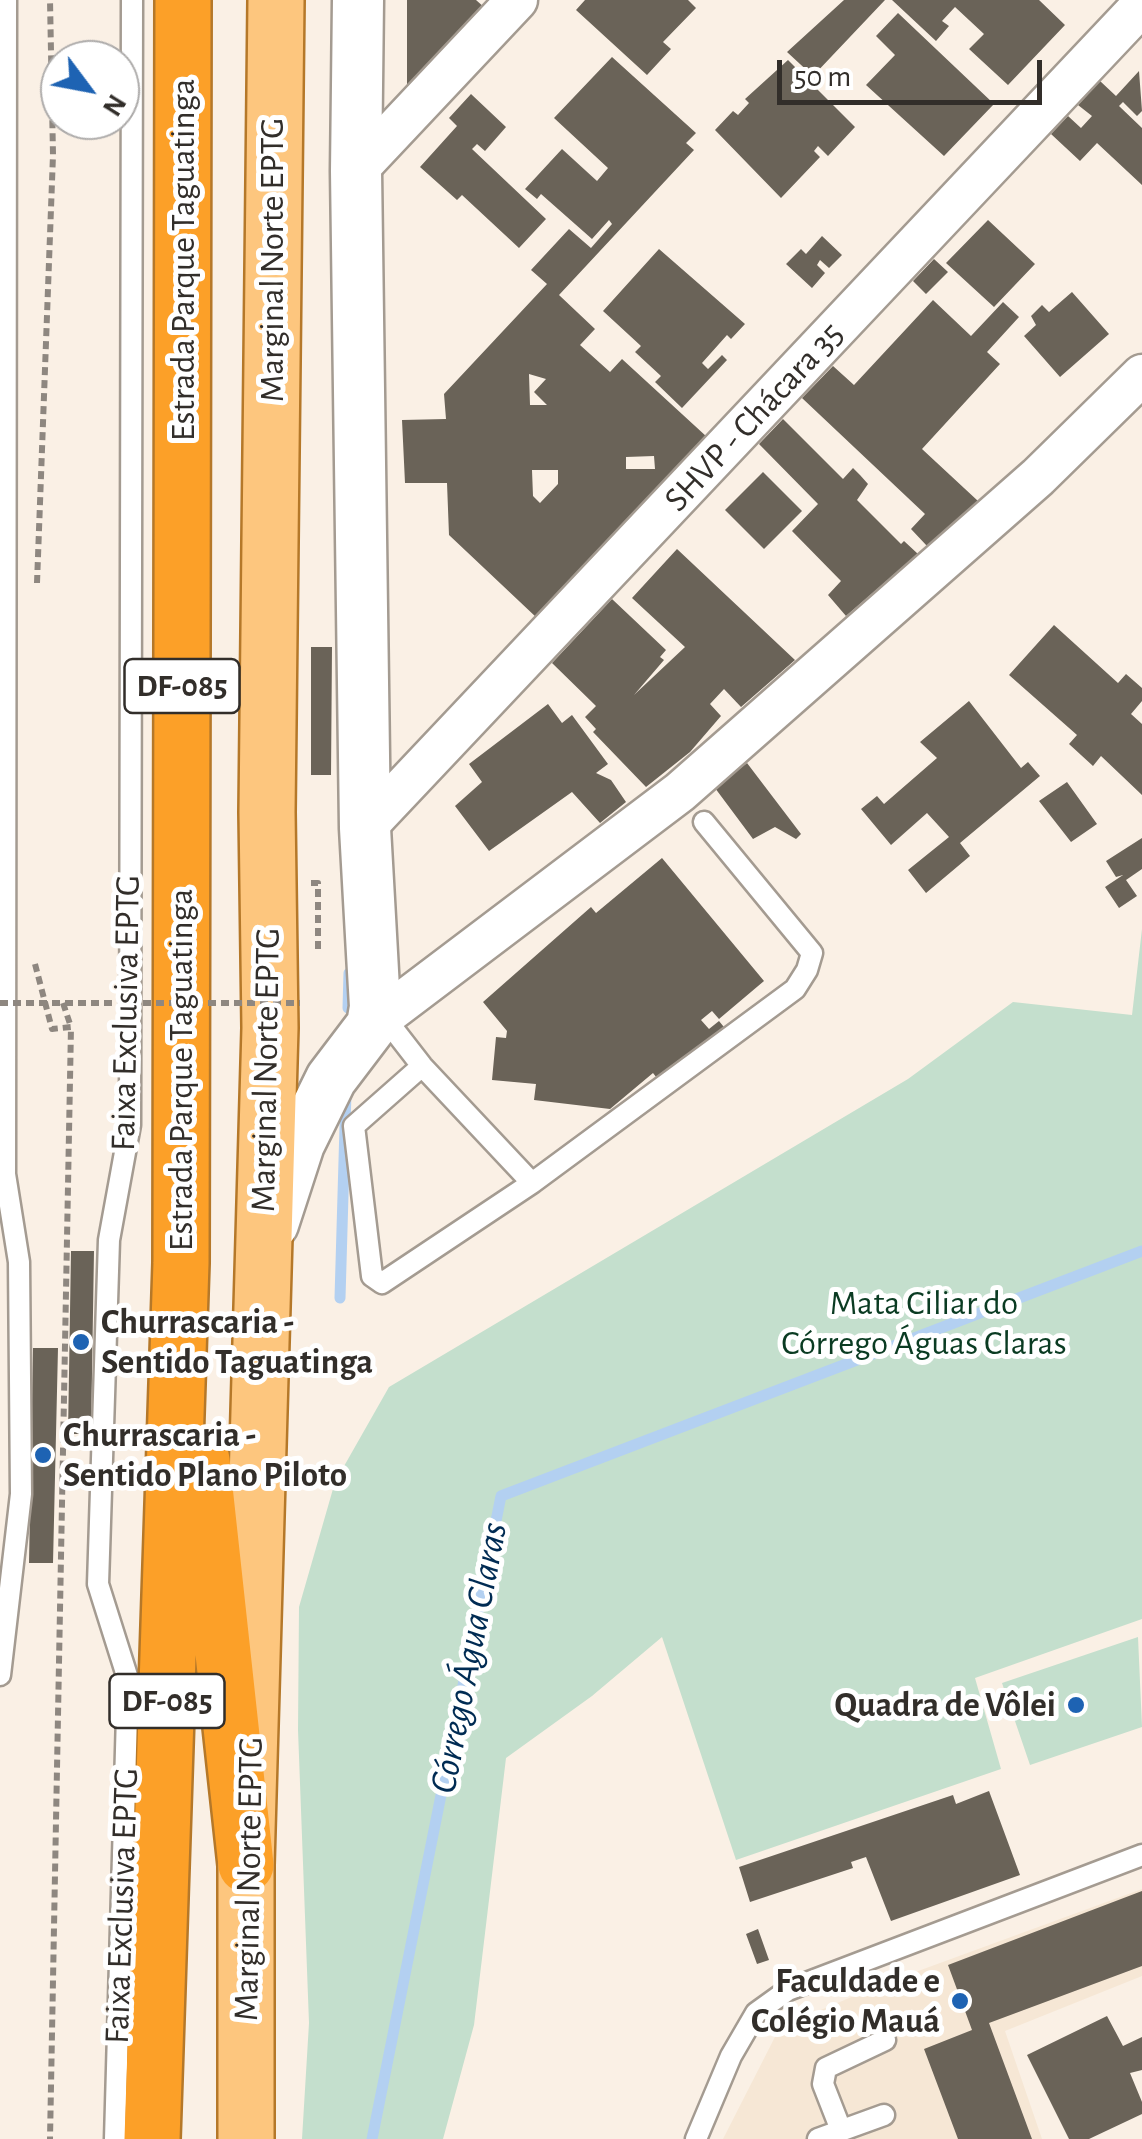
<!DOCTYPE html>
<meta charset="utf-8">
<style>
body{margin:0}
#map{position:relative;width:1142px;height:2139px;overflow:hidden;background:#faf0e5;font-family:"Alegreya Sans",sans-serif}
canvas{display:block}
.north{position:absolute;left:40px;top:40px;width:100px;height:100px;box-sizing:border-box;background:#fff;border:2px solid #adabaa;border-radius:50%;rotate:122deg;font-size:28px;font-weight:700;line-height:40px;text-align:center;color:#322e2a}
.north::after{content:'';display:block;margin:auto;width:35px;height:45px;background:#1e63b3;clip-path:polygon(50% 0,100% 100%,50% 72%,0 100%)}
.scale{position:absolute;left:777px;top:60px;width:265px;height:45px;box-sizing:border-box;border:5px solid #322e2a;border-top:0;padding-left:12px;font-size:30px;line-height:35px;white-space:nowrap;color:#322e2a;-webkit-text-stroke:8px #fff;paint-order:stroke}
</style>
<div id="map">
<canvas width="1142" height="2139"></canvas>
<div class="north">N</div>
<div class="scale">50 m</div>
</div>
<script>
const c = document.querySelector('canvas').getContext('2d');
c.lineJoin = 'round';
function fillPath(path, color) {
  c.fillStyle = color;
  c.fill(path, 'evenodd');
}
function shape(rows) {
  const path = new Path2D();
  for (const r of rows) {
    path.moveTo(r[0], r[1]);
    for (let i = 2; i < r.length; i += 2) path.lineTo(r[i], r[i + 1]);
  }
  return path;
}
function trace(path, color, width, dash) {
  c.strokeStyle = color;
  c.lineWidth = width;
  c.lineCap = dash ? 'butt' : 'round';
  c.setLineDash(dash || []);
  c.stroke(path);
}
function write(font, color, halo, rows, align = 'center') {
  c.font = font + ' "Alegreya Sans",sans-serif';
  c.lineWidth = 10;
  c.setLineDash([]);
  c.textBaseline = 'middle';
  c.strokeStyle = halo;
  c.fillStyle = color;
  for (const [text, x, y, turn = 0] of rows) {
    c.save();
    c.translate(x, y);
    c.rotate((+turn || 0) * Math.PI / 180);
    c.textAlign = isNaN(turn) ? turn : align;
    if (halo) c.strokeText(text, 0, 0);
    c.fillText(text, 0, 0);
    c.restore();
  }
}
fillPath(shape([
 [1142,1889,1142,1976,1005,2031,1042,2139,723,2139,777,2033,790,2023,880,1985]
]), '#f6e7d5');
fillPath(shape([
 [1142,929,1142,1619,975,1678,1001,1769,736,1860,662,1637,592,1696,506,1758,474,2025,443,2139,302,2139,309,2023,298,1730,299,1607,335,1482,389,1387,908,1079,1013,1002,1132,1015],
 [1138,1637,1142,1727,1030,1765,1002,1683]
]), '#c4dfcd');
trace(shape([
 [348,1008,349,973],
 [340,1298,346,1092],
 [372,2139,501,1496,1142,1251]
]), '#b3d0f1', 11);
fillPath(shape([
 [407,0,476,0,485,8,407,89],
 [585,0,688,0,696,8,663,42,671,49,647,75,576,10],
 [844,0,885,0,813,76,787,52],
 [892,0,1039,0,1065,25,1008,85,969,49,984,34,955,7,942,21,949,26,936,41],
 [898,13,994,104,944,156,866,85,895,55,876,36],
 [612,57,696,133,686,143,694,150,559,295,595,329,580,345,610,372,622,359,707,437,537,618,449,535,447,483,405,483,402,420,446,419,444,394,547,284,531,270,569,229,591,248,612,224,609,220,592,239,541,194,537,199,525,189,562,149,597,181,608,168,554,118],
 [529,374,546,379,534,392,547,405,530,405],
 [654,456,655,469,626,469,626,457],
 [532,470,558,470,558,484,540,503,533,496],
 [788,60,855,127,828,156,818,146,814,151,820,157,781,198,715,130,733,111,738,115,749,103,745,99],
 [1139,71,1142,111,1137,116,1123,102,1119,106,1142,128,1142,185,1097,143,1080,161,1051,134,1068,116,1081,128,1092,116,1078,105,1100,81,1116,96],
 [471,94,506,127,485,151,477,144,472,149,546,219,519,248,462,195,457,200,420,167,457,126,449,118],
 [988,220,1035,264,994,307,946,263],
 [822,236,842,255,829,268,820,260,817,265,825,273,812,288,786,264,801,249,806,254],
 [659,249,745,324,731,339,727,335,702,363,708,369,722,355,727,360,682,408,655,382,661,376,635,352,641,346,603,311],
 [934,259,948,272,926,294,913,281],
 [1072,292,1109,334,1060,377,1024,336,1036,325,1031,316,1042,305,1049,312],
 [933,300,971,336,1003,302,1019,317,987,352,1000,364,922,449,978,501,927,546,911,529,925,514,802,398,833,366,854,385],
 [783,419,843,479,853,468,860,475,868,484,857,500,901,544,904,541,918,554,846,616,828,595,841,581,792,531,818,504,759,444],
 [763,472,802,511,764,549,725,510],
 [677,549,795,660,741,707,724,689,710,704,721,716,690,752,646,787,593,732,596,729,585,717,596,706,552,663,612,599,666,650,660,657,664,660,634,695,685,647,632,598],
 [1054,625,1118,683,1126,674,1142,688,1142,701,1131,714,1142,724,1142,795,1101,756,1093,766,1069,744,1077,735,1009,675],
 [311,647,332,647,331,775,311,775],
 [969,701,1021,768,1028,762,1040,776,960,843,970,856,926,893,908,870,949,837,927,813,891,845,861,809,877,796,884,804,937,758,920,742],
 [548,704,562,723,572,715,608,764,596,773,611,780,626,802,600,823,572,792,489,851,455,806,482,782,469,764],
 [747,763,801,834,796,839,775,827,753,839,715,788],
 [1067,782,1097,824,1071,842,1039,801],
 [1142,838,1142,869,1126,880,1137,896,1119,908,1105,887,1123,875,1116,877,1106,861],
 [662,858,764,981,719,1019,712,1011,701,1020,709,1029,719,1021,728,1032,663,1086,653,1073,610,1109,534,1100,536,1084,492,1080,496,1037,506,1038,507,1031,483,1002,591,907,596,913],
 [71,1251,94,1251,91,1434,68,1434],
 [33,1348,58,1348,53,1563,29,1563],
 [989,1791,1020,1875,891,1921,866,1857,851,1862,853,1868,750,1902,739,1867,953,1795,956,1804],
 [1142,1891,1142,1966,989,2023,1032,2139,958,2139,924,2049,972,2030,948,1965],
 [758,1929,769,1960,757,1964,746,1934],
 [1107,2016,1123,2046,1142,2037,1142,2070,1130,2073,1142,2102,1142,2114,1089,2139,1069,2139,1027,2055]
]), '#6a6358');
const service = shape([
 [384,1017,422,1066,532,1183,795,989,807,970,812,953,704,822],
 [422,1066,354,1126,372,1276,382,1283,532,1183],
 [0,1675,21,1494,19,1262,5,1174,6,0],
 [841,2130,823,2084,826,2068,885,2040],
 [115,2139,128,1679,98,1584,109,1240,130,1125,132,0],
 [696,2139,731,2056,756,2013,788,1990,1142,1855],
 [818,2139,884,2115]
]);
const minor = shape([
 [356,171,517,0],
 [365,828,1142,5],
 [372,1025,680,792,1038,477,1142,375]
]);
const tertiary = shape([
 [273,1224,299,1144,331,1079,372,1025,375,1007,365,828,356,171,358,0]
]);
const primary = shape([
 [246,2139,246,1865,270,1028,267,812,276,0]
]);
const motorway = shape([
 [202,1460,246,1865],
 [152,2139,181,1263,183,0]
]);
trace(service, '#a49b91', 25);
trace(minor, '#a49b91', 45);
trace(tertiary, '#a49b91', 55);
trace(primary, '#b57829', 60);
trace(motorway, '#b57829', 60);
trace(shape([
 [37,583,53,155,50,0],
 [311,883,318,883,318,953],
 [35,964,52,1029,71,1027,50,2139],
 [63,1003,71,1027]
]), '#8e8780', 6, [8, 5]);
trace(service, '#fff', 20);
trace(minor, '#fff', 40);
trace(tertiary, '#fff', 50);
trace(primary, '#fdc67e', 55);
trace(motorway, '#fca028', 55);
trace(shape([
 [0,1003,300,1003]
]), '#8e8780', 6, [8, 5]);
for (const [x, y, r, color] of [
 [81,1342,10,"#1e63b3"],
 [43,1455,10,"#1e63b3"],
 [1076,1705,10,"#1e63b3"],
 [960,2001,10,"#1e63b3"]
]) {
  const dot = new Path2D();
  dot.arc(x, y, r, 0, 2 * Math.PI);
  c.fillStyle = color;
  c.fill(dot);
  trace(dot, '#fff', 4);
}
for (const [x, y, w] of [
 [182,686,115],
 [167,1701,115]
]) {
  const box = new Path2D();
  box.roundRect(x - w / 2, y - 27, w, 54, 8);
  c.fillStyle = '#fff';
  c.fill(box);
  trace(box, '#322e2a', 2.5);
}
write('bold 32px', '#322e2a', null, [
 ["DF-085",182,686],
 ["DF-085",167,1701]
]);
write('35px', '#322e2a', '#fff', [
 ["Estrada Parque Taguatinga",183,260,-90],
 ["Marginal Norte EPTG",272,260,-90],
 ["SHVP - Chácara 35",754,417,-47],
 ["Faixa Exclusiva EPTG",126,1013,-89],
 ["Estrada Parque Taguatinga",181,1070,-90],
 ["Marginal Norte EPTG",266,1070,-89],
 ["Marginal Norte EPTG",249,1879,-89],
 ["Faixa Exclusiva EPTG",122,1906,-88]
]);
write('35px', '#0a3b22', '#fff', [
 ["Mata Ciliar do",924,1303],
 ["Córrego Águas Claras",924,1343]
]);
write('bold 35px', '#322e2a', '#fff', [
 ["Churrascaria -",101,1322],
 ["Sentido Taguatinga",101,1362],
 ["Churrascaria -",63,1435],
 ["Sentido Plano Piloto",63,1475],
 ["Quadra de Vôlei",1056,1705,"right"],
 ["Faculdade e",940,1981,"right"],
 ["Colégio Mauá",940,2021,"right"]
], 'left');
write('italic 38px', '#002b53', '#fff', [
 ["Córrego Água Claras",469,1658,-79]
]);
</script>
